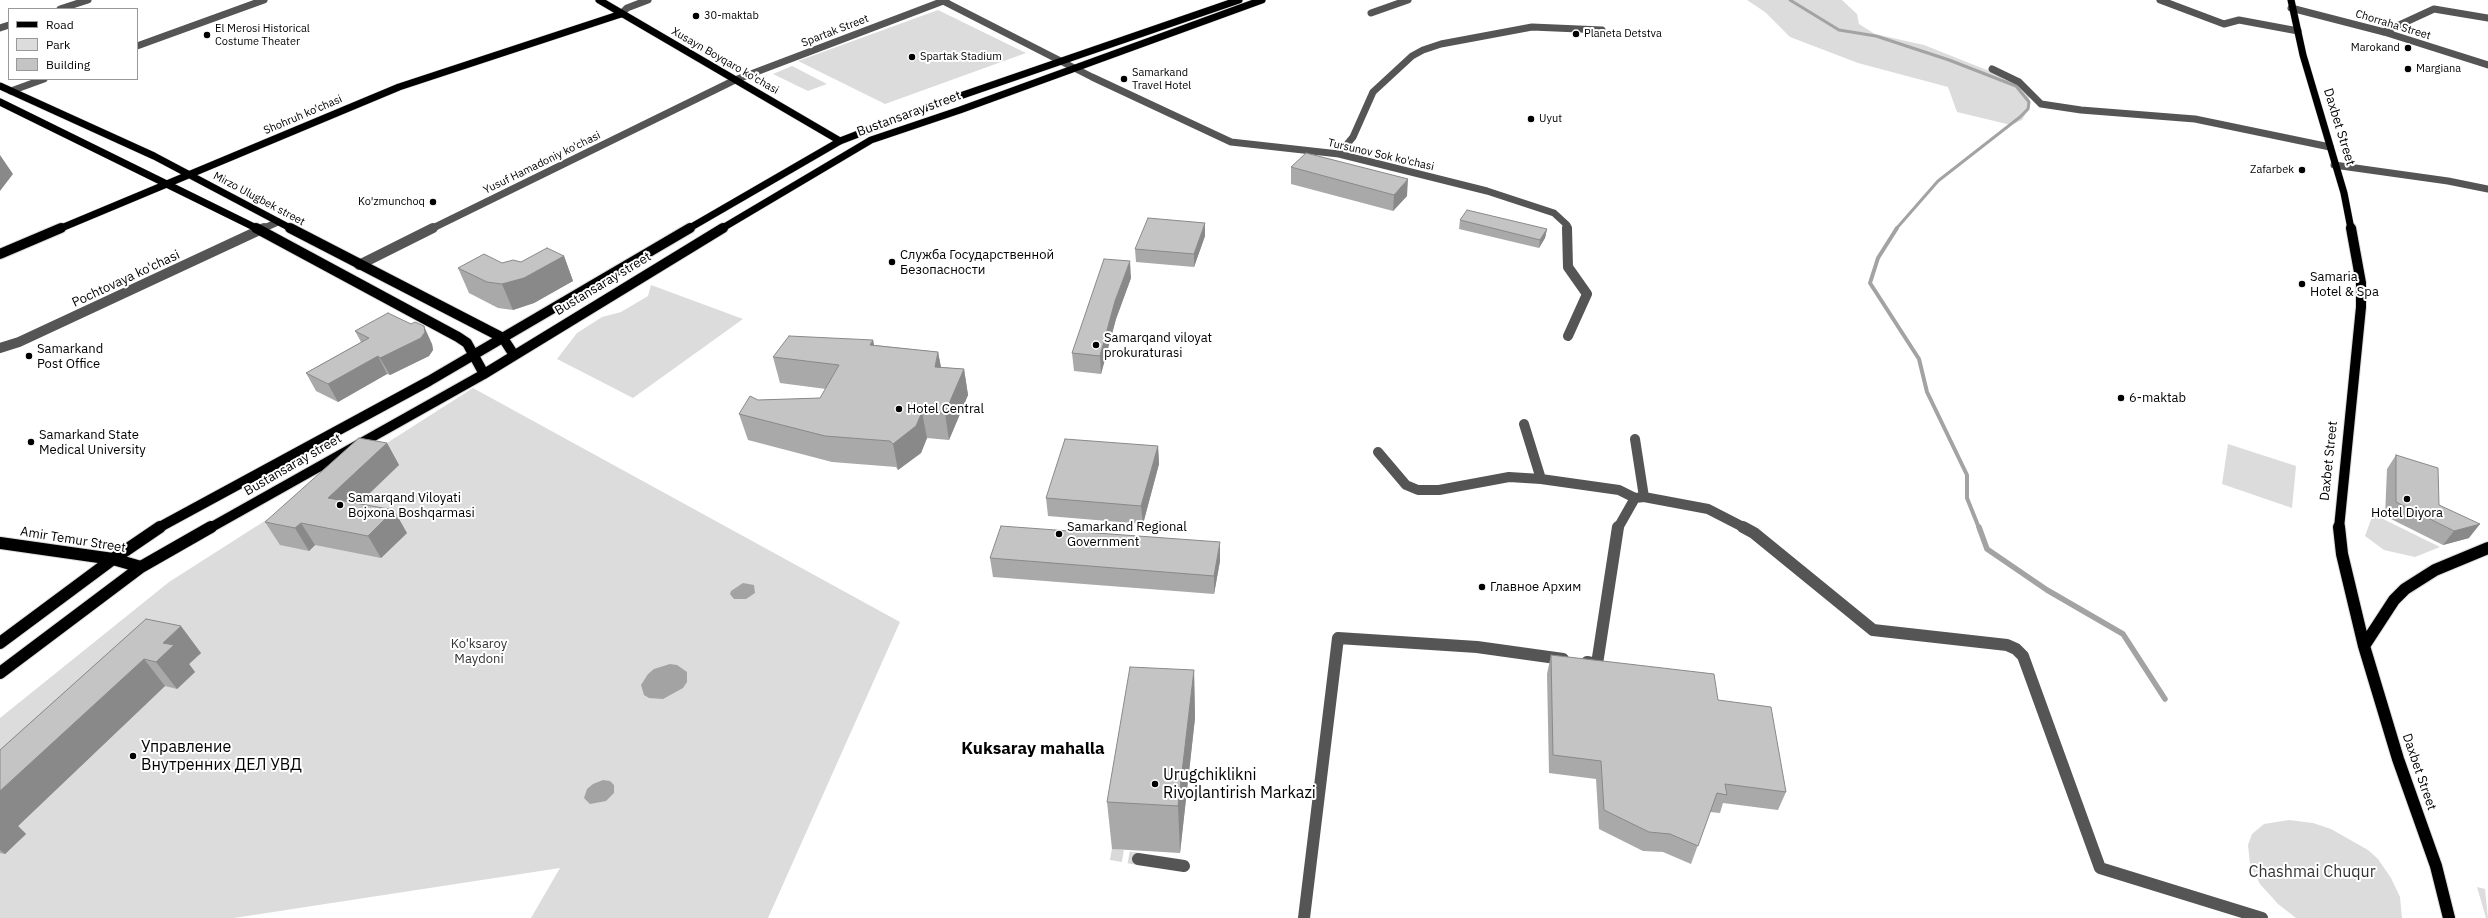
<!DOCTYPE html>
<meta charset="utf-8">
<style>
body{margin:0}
#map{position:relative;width:2488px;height:918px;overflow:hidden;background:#fff;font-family:"IBM Plex Sans",sans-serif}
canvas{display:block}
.legend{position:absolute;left:8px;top:8px;width:130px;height:72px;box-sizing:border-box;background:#fff;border:1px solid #999;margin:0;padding:5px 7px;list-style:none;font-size:12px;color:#000}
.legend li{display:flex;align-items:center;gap:8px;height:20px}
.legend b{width:20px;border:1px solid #999}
</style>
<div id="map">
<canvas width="2488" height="918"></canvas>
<ul class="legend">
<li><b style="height:5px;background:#000"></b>Road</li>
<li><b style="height:11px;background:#dcdcdc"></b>Park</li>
<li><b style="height:11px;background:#c4c4c4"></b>Building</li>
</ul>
</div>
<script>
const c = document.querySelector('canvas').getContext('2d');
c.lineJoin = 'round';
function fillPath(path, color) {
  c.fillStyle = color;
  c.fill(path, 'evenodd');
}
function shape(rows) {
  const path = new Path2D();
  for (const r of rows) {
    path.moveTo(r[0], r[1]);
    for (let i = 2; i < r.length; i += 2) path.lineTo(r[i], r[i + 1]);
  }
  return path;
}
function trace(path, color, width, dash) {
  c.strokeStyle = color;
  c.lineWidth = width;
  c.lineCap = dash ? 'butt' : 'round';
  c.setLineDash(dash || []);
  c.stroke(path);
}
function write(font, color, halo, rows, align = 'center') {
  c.font = font + ' "IBM Plex Sans",sans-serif';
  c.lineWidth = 4;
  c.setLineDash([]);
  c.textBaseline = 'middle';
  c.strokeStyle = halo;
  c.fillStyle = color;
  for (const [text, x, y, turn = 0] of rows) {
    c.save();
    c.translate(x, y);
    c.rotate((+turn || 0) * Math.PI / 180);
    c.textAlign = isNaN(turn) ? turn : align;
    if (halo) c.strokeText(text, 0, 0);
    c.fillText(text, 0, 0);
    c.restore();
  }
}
fillPath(shape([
 [1747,0,1842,0,1857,14,1859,24,1875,34,1924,45,2017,82,2029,95,2030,107,2022,120,2011,125,1957,112,1948,87,1858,63,1790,37,1765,12],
 [938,10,1026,53,885,104,798,61],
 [792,66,827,84,808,91,773,74],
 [651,285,743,319,633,398,557,359,577,333,602,317,621,312,648,296],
 [473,388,900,622,768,918,531,918,560,868,234,918,0,918,0,718,169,582],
 [2228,444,2296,466,2292,508,2222,484],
 [2373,514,2440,547,2415,557,2384,550,2365,536],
 [2289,820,2313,823,2331,829,2368,850,2378,859,2391,878,2400,897,2402,918,2296,918,2278,904,2260,884,2250,864,2248,845,2252,834,2264,824],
 [2477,887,2485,889,2488,918,2486,918]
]), '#dcdcdc');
fillPath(shape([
 [743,583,754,585,755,593,746,599,734,599,730,594,731,591],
 [670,664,677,665,687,672,687,682,683,688,663,699,649,698,644,695,641,685,648,674,654,669],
 [603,780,610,781,614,785,614,793,606,801,590,804,584,798,587,789,593,784]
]), '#a3a3a3');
trace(shape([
 [1790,0,1839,30,1876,36,1949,60,2016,86,2029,102,2028,109,2020,117,1938,181,1896,229]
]), '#a3a3a3', 3);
trace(shape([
 [1897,228,1878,258,1870,283,1919,359,1927,392,1967,475,1967,498,1979,528]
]), '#a3a3a3', 4);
trace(shape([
 [1979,527,1987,549,2047,590,2123,634,2165,699]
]), '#a3a3a3', 5.5);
trace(shape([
 [1111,854,1138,859]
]), '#d9d9d9', 12, [12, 6]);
const majorFar2 = shape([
 [599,0,840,141],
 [2291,0,2303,55,2344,193,2351,229],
 [0,86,154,156,292,229],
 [0,102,258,229],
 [59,229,399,87,621,14],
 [688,229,840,141,931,106,1239,0],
 [721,229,871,140,960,110,1262,0]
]);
const majorFar1 = shape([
 [256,228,458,337,467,343,484,374],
 [290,228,503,338,514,355],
 [0,254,61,228],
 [158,528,429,381,690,228],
 [210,528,484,374,723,228],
 [2339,528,2361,307,2361,283,2351,228]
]);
const major = shape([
 [2339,527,2342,554,2364,646,2398,759,2436,866,2449,918],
 [0,543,113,559,141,567],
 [0,643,113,559,160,527],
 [2364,646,2394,600,2405,589,2435,570,2488,548],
 [0,673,141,567,211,527]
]);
trace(majorFar2, '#dbdbdb', 8);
trace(majorFar1, '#dbdbdb', 12);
trace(major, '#dbdbdb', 14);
trace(shape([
 [941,0,1092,77,1231,142,1339,154,1487,191,1554,213,1567,225,1567,229],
 [2160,0,2224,24,2239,20,2298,31],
 [2291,8,2384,32,2488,65],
 [60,9,88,0],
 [1371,13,1408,0],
 [621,14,627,8,648,0],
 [0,28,9,25],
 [2384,32,2434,9,2488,18],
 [137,46,264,0],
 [1992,69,2019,82,2041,104,2081,110,2195,119,2330,147],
 [11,91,44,79],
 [1339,154,1353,137,1373,92,1412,56,1423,50,1441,44,1532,27,1602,30],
 [2334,165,2448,181,2488,189],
 [262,229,278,222],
 [431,229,735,80,946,0]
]), '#555', 7);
trace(shape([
 [1567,228,1568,267,1587,294,1568,336],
 [359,265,433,228],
 [0,348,19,342,264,228],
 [1524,424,1541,479,1619,490,1635,498],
 [1635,439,1644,497],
 [1378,452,1406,485,1418,490,1439,490,1509,477,1541,479],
 [1618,528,1635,498,1644,497,1708,509,1745,528]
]), '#555', 10);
trace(shape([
 [1743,527,1754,533,1873,630,2007,645,2016,649,2023,656,2100,868,2262,918],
 [1587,662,1597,664,1618,527],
 [1138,859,1184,866],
 [1304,918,1338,638,1477,647,1563,659]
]), '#555', 12);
trace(majorFar2, '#000', 7);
trace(majorFar1, '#000', 10);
trace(major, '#000', 12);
fillPath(shape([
 [1291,167,1407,196,1393,211,1291,184],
 [1460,220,1547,229,1545,238,1539,248,1459,229],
 [1205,236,1194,267,1136,262,1135,249],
 [564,256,573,281,534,303,513,310,498,308,469,293,458,268,502,263,521,262],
 [1131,278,1116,319,1101,374,1074,371,1072,353],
 [355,331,432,344,433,350,429,356,390,375,387,374,338,402,316,391,306,373,361,342],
 [873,340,874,345,938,352,941,367,964,369,968,395,949,440,927,438,921,453,898,470,896,467,832,462,748,440,739,414,758,400,820,398,826,389,780,383,773,357],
 [387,443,399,465,359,504,407,533,381,558,315,545,309,551,280,545,265,522],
 [1158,446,1159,464,1143,524,1048,516,1046,498],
 [2396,455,2439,505,2469,538,2443,545,2385,516,2387,469],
 [990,558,1220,561,1214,594,993,577],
 [146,619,201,653,189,664,195,672,177,689,165,686,18,826,26,834,5,854,0,853,0,750],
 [1551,655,1718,700,1786,792,1778,810,1723,803,1720,813,1710,812,1691,864,1663,852,1643,851,1599,829,1596,779,1549,773,1547,674],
 [1194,670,1195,718,1180,853,1112,849,1107,802]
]), '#a9a9a9');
fillPath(shape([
 [0,155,13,174,0,191],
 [1408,179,1407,196,1393,211,1394,195],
 [1205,223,1205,236,1194,267,1194,254],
 [1547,229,1545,238,1539,248,1540,240],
 [564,256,573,281,534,303,513,310,502,284],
 [1130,261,1131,278,1116,319,1101,374,1100,356,1115,301],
 [424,326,432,344,433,350,429,356,390,375,380,358],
 [873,340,878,366,870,345],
 [938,352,943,378,935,367],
 [378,356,387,374,338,402,328,384],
 [964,369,968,395,949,440,945,413],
 [922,412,927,438,921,453,898,470,893,444],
 [387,443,399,465,341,520,328,498],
 [1158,446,1159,464,1143,524,1141,506],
 [394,510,407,533,381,558,368,536],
 [301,523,315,545,309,551,295,528],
 [2480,524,2469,538,2443,545,2454,531],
 [1220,542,1220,561,1214,594,1214,576],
 [181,626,201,653,189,664,195,672,177,689,156,662,163,643],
 [144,659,165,686,18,826,26,834,5,854,0,850,0,791],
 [1194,670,1195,718,1180,853,1178,806]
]), '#898989');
const building = shape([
 [1306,153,1408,179,1394,195,1291,167,1306,153],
 [1467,210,1547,229,1540,240,1460,220,1467,210],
 [1148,218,1205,223,1194,254,1135,249,1148,218],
 [547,248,564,256,524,278,502,284,487,282,458,268,484,254,502,263,513,260,521,262,547,248],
 [1104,259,1130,261,1115,301,1100,356,1072,353,1104,259],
 [388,313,411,324,415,322,424,326,425,332,421,338,380,358,378,356,328,384,306,373,369,338,355,331,388,313],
 [789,336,873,340,870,345,938,352,935,367,964,369,945,413,922,412,916,426,893,444,890,441,825,436,739,414,750,396,758,400,820,398,839,365,773,357,789,336],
 [359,438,387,443,328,498,394,510,368,536,301,523,295,528,265,522,359,438],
 [1065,439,1158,446,1141,506,1046,498,1065,439],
 [2396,455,2438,468,2439,505,2480,524,2454,531,2396,502,2396,455],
 [1001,526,1220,542,1214,576,990,558,1001,526],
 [146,619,181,626,163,643,174,645,156,662,144,659,0,791,0,750,146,619],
 [1551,655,1714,674,1718,700,1771,707,1786,792,1725,784,1727,795,1717,793,1698,846,1670,834,1649,832,1604,810,1601,761,1553,755,1551,655],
 [1130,667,1194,670,1178,806,1107,802,1130,667]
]);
fillPath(building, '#c4c4c4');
trace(building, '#898989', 1);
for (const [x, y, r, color] of [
 [696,16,4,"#000"],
 [1576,34,4,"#000"],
 [207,35,4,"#000"],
 [2408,48,4,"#000"],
 [912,57,4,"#000"],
 [2408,69,4,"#000"],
 [1124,79,4,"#000"],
 [1531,119,4,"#000"],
 [2302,170,4,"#000"],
 [433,202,4,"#000"],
 [892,262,4,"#000"],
 [2302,284,4,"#000"],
 [1096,345,4,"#000"],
 [29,356,4,"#000"],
 [2121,398,4,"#000"],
 [899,409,4,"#000"],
 [31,442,4,"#000"],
 [2407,499,4,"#000"],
 [340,505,4,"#000"],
 [1059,534,4,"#000"],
 [1482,587,4,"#000"],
 [133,756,4,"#000"],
 [1155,784,4,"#000"]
]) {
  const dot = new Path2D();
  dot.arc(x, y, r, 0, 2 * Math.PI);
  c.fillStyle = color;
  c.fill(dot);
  trace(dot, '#fff', 1.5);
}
write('11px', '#000', '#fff', [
 ["30-maktab",704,16],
 ["El Merosi Historical",215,29],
 ["Costume Theater",215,42],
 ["Planeta Detstva",1584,34],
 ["Marokand",2400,48,"right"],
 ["Spartak Stadium",920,57],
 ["Margiana",2416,69],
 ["Samarkand",1132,73],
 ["Travel Hotel",1132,86],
 ["Uyut",1539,119],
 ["Zafarbek",2294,170,"right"],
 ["Ko'zmunchoq",425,202,"right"]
], 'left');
write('11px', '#000', '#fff', [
 ["Chorraha Street",2393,25,17],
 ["Spartak Street",835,31,-21],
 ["Xusayn Boyqaro ko'chasi",725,61,30],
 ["Shohruh ko'chasi",303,115,-23],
 ["Tursunov Sok ko'chasi",1381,155,13],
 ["Yusuf Hamadoniy ko'chasi",542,163,-26],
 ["Mirzo Ulugbek street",259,199,28]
]);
write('13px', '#000', '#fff', [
 ["Bustansaray street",909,114,-20],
 ["Daxbet Street",2339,127,73],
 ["Pochtovaya ko'chasi",126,279,-25],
 ["Bustansaray street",603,284,-31],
 ["Daxbet Street",2329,461,-84],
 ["Bustansaray street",293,465,-30],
 ["Amir Temur Street",73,540,9],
 ["Daxbet Street",2419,772,71]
]);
write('13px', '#000', '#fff', [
 ["Служба Государственной",900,255],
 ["Безопасности",900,270],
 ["Samaria",2310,277],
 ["Hotel & Spa",2310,292],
 ["Samarqand viloyat",1104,338],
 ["prokuraturasi",1104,353],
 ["Samarkand",37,349],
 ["Post Office",37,364],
 ["6-maktab",2129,398],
 ["Hotel Central",907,409],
 ["Samarkand State",39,435],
 ["Medical University",39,450],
 ["Samarqand Viloyati",348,498],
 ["Bojxona Boshqarmasi",348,513],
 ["Hotel Diyora",2407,513,"center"],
 ["Samarkand Regional",1067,527],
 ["Government",1067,542],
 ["Главное Архим",1490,587]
], 'left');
write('13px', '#333', '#fff', [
 ["Ko'ksaroy",479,644],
 ["Maydoni",479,659]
]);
write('16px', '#000', '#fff', [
 ["Управление",141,747],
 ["Внутренних ДЕЛ УВД",141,765],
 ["Urugchiklikni",1163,775],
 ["Rivojlantirish Markazi",1163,793]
], 'left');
write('16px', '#333', '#fff', [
 ["Chashmai Chuqur",2312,872]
]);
write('bold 17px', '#000', '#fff', [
 ["Kuksaray mahalla",1033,749]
]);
</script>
